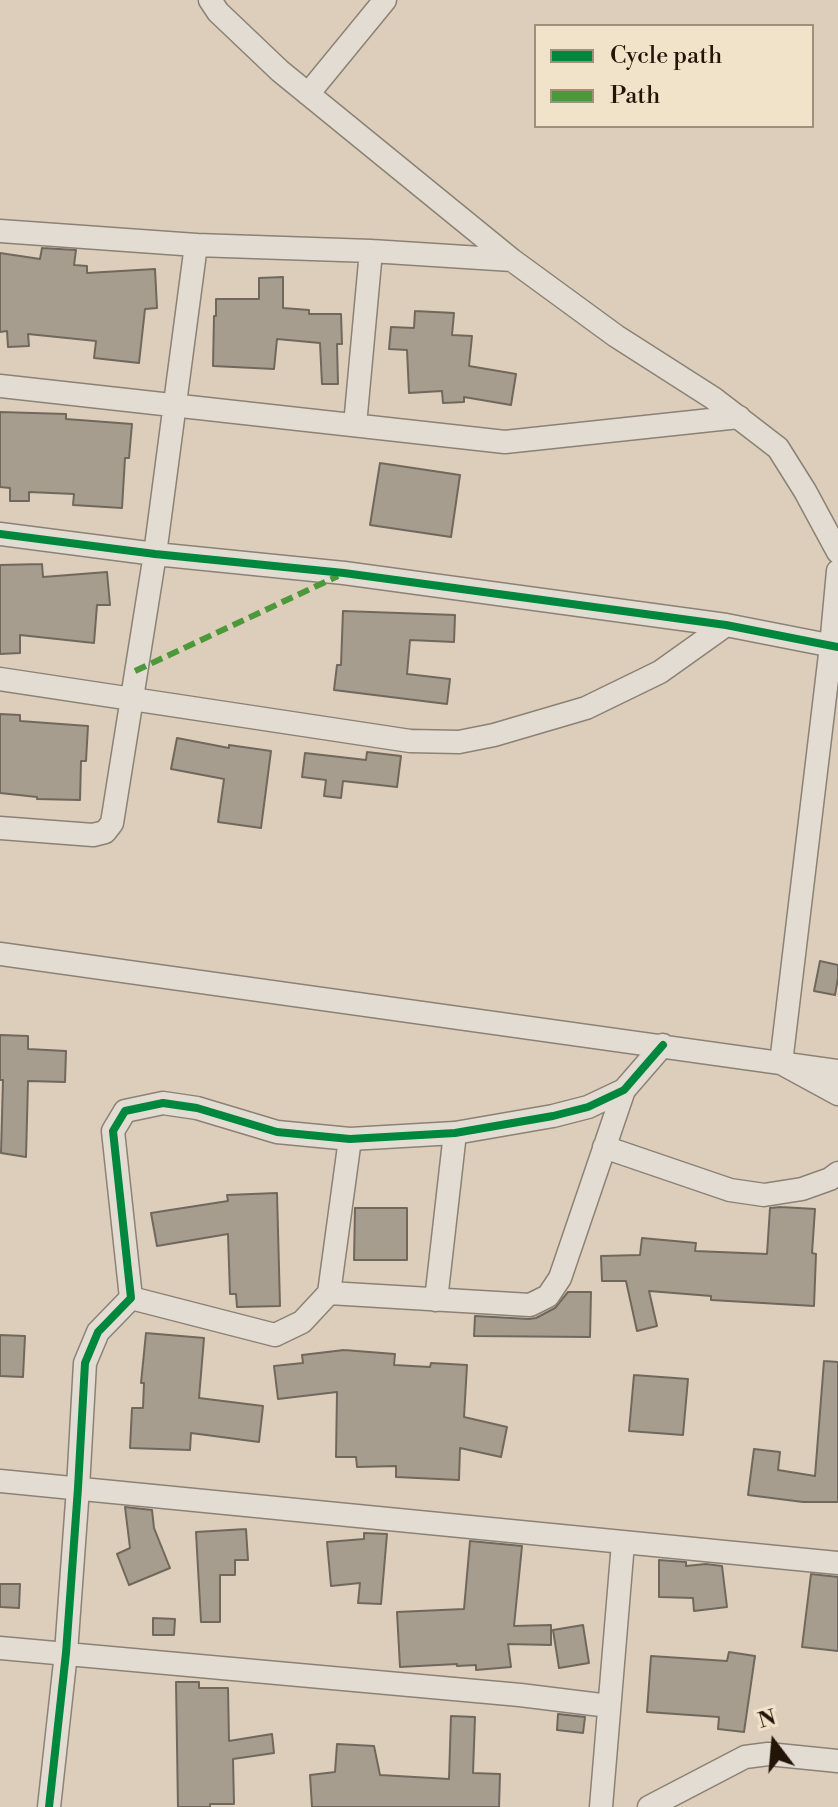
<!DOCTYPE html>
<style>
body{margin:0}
#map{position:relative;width:838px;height:1807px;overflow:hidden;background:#dcceba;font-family:"Libre Bodoni",serif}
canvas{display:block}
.legend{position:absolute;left:534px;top:24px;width:280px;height:104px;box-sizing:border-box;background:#f1e2ca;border:2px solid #9f907c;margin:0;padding:10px 14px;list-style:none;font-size:24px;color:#231408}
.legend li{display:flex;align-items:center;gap:16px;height:40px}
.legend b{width:40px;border:2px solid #9f907c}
.north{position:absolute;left:734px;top:1703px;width:80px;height:80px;-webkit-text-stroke:6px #f1e2ca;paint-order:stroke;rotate:344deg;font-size:22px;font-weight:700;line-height:32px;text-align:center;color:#231408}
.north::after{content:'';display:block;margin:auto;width:28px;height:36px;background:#231408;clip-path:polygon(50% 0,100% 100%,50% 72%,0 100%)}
</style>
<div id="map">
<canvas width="838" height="1807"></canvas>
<ul class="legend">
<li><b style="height:10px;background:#00873e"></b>Cycle path</li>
<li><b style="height:10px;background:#4d983a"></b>Path</li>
</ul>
<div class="north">N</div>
</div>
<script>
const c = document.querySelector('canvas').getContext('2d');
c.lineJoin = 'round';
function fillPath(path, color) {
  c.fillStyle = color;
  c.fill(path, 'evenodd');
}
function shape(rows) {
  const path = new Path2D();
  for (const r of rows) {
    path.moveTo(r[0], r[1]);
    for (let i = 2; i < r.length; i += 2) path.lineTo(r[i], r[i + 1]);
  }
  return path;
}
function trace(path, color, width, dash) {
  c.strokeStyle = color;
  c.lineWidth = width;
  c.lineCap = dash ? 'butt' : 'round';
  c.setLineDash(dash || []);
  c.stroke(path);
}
const building = shape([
 [42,248,76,250,74,265,87,266,87,273,155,269,157,308,145,309,139,363,94,358,96,341,28,334,29,346,8,347,7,331,0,332,0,253,40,259,42,248],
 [283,277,283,308,309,310,309,314,341,314,342,344,337,344,338,384,322,384,320,343,277,339,274,369,213,366,214,316,216,316,216,299,259,299,259,278,283,277],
 [415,311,454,313,452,335,472,336,469,366,516,374,511,405,464,397,464,402,443,403,442,391,409,393,407,350,389,349,391,327,414,328,415,311],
 [0,412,66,414,66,419,132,424,129,458,125,458,122,508,73,505,74,494,29,492,29,501,10,501,10,488,0,487,0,412],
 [380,463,460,475,451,537,370,525,380,463],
 [42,564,43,577,107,572,110,605,97,605,94,643,20,635,20,653,0,654,0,565,42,564],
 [343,611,455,615,454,642,410,640,407,674,450,679,447,704,334,690,337,665,341,665,343,611],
 [0,714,20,715,20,721,88,726,86,761,81,761,80,800,37,799,37,797,0,793,0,714],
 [177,738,229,748,229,745,271,751,261,828,218,822,224,779,171,769,177,738],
 [367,752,401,756,397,787,343,781,341,798,324,796,326,780,302,777,305,753,366,760,367,752],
 [820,961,838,965,838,978,835,995,814,991,820,961],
 [0,1035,28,1036,28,1049,66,1051,65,1082,28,1081,26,1157,1,1153,3,1080,0,1080,0,1035],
 [277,1193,280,1306,237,1307,236,1294,230,1294,228,1234,157,1246,151,1213,228,1201,227,1195,277,1193],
 [781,1207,815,1209,812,1253,816,1254,814,1306,711,1300,711,1296,649,1291,657,1326,637,1331,626,1281,602,1281,601,1256,640,1255,642,1238,696,1243,695,1251,767,1254,770,1208,781,1207],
 [355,1208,407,1208,407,1260,354,1260,355,1208],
 [568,1292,591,1292,590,1337,474,1336,475,1316,529,1319,536,1318,555,1308,568,1292],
 [146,1333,204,1338,199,1398,263,1406,259,1442,191,1433,190,1450,130,1448,132,1408,143,1408,144,1383,141,1383,146,1333],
 [0,1335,25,1336,23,1377,0,1376,0,1335],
 [344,1350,395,1354,394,1365,430,1367,431,1363,467,1365,464,1417,507,1427,501,1457,460,1448,459,1480,396,1477,396,1466,357,1467,356,1457,336,1457,337,1392,278,1399,274,1366,303,1363,302,1355,344,1350],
 [824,1361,838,1362,838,1502,803,1502,748,1495,754,1449,780,1452,778,1470,815,1476,824,1361],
 [634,1375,688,1379,683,1435,629,1431,634,1375],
 [125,1507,152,1510,154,1528,170,1568,129,1585,117,1554,130,1548,125,1507],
 [246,1529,248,1560,235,1560,235,1575,220,1575,220,1622,201,1622,196,1532,246,1529],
 [364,1533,387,1534,381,1604,358,1603,360,1583,331,1586,327,1542,364,1539,364,1533],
 [470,1541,522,1546,514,1626,551,1625,551,1645,508,1644,511,1667,476,1670,476,1665,457,1666,457,1664,400,1667,397,1612,464,1609,470,1541],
 [659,1560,686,1562,686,1566,706,1564,722,1566,727,1607,694,1611,693,1598,659,1597,659,1560],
 [811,1574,838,1577,838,1651,802,1647,811,1574],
 [0,1584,20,1584,19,1608,0,1607,0,1584],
 [153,1618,175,1619,174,1635,153,1635,153,1618],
 [583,1625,589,1663,559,1668,553,1630,583,1625],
 [729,1652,755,1656,744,1732,718,1729,719,1717,647,1712,651,1656,727,1661,729,1652],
 [176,1682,199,1682,199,1688,228,1688,229,1741,272,1734,274,1753,233,1759,234,1804,210,1804,210,1807,178,1807,176,1682],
 [558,1714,585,1717,583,1733,557,1730,558,1714],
 [451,1716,475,1717,473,1773,500,1774,499,1807,312,1807,310,1775,335,1772,337,1744,374,1746,380,1775,449,1779,451,1716]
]);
fillPath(building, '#a79d8f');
trace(building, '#71685d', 2);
const minor = shape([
 [210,0,218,12,280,71,512,260,616,336,713,398,778,448,805,491,838,552],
 [308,94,385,0],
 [0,231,196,245,371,251,512,260],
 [0,386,505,442,739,417],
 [355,425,371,251],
 [0,534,155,554,344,573,726,625,838,647],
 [838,571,831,646,781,1063,838,1094],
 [0,679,410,741,459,742,494,735,586,708,660,672,726,625],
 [0,828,93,835,105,832,112,823,155,554,196,245],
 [0,954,838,1071],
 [604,1147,730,1190,764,1195,802,1189,830,1179,838,1173],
 [329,1293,530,1305,548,1296,560,1278,624,1090],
 [131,1298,275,1335,302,1322,329,1293,350,1139],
 [436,1300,455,1133],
 [0,1481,838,1563],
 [0,1648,520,1695,609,1706],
 [49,1807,66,1653,78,1488,85,1363,98,1332,131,1298,113,1131,125,1111,163,1103,197,1108,277,1132,350,1139,455,1133,553,1116,588,1107,624,1090,663,1045],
 [601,1807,623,1543],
 [649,1807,745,1757,768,1754,838,1761]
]);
trace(minor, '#8b8275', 25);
trace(minor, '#e3dcd3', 22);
trace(shape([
 [135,671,338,576]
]), '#4d983a', 6, [12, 6]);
trace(shape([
 [0,534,155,554,344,573,726,625,838,647],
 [49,1807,66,1653,78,1488,85,1363,98,1332,131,1298,113,1131,125,1111,163,1103,197,1108,277,1132,350,1139,455,1133,553,1116,588,1107,624,1090,663,1045]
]), '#00873e', 8);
</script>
